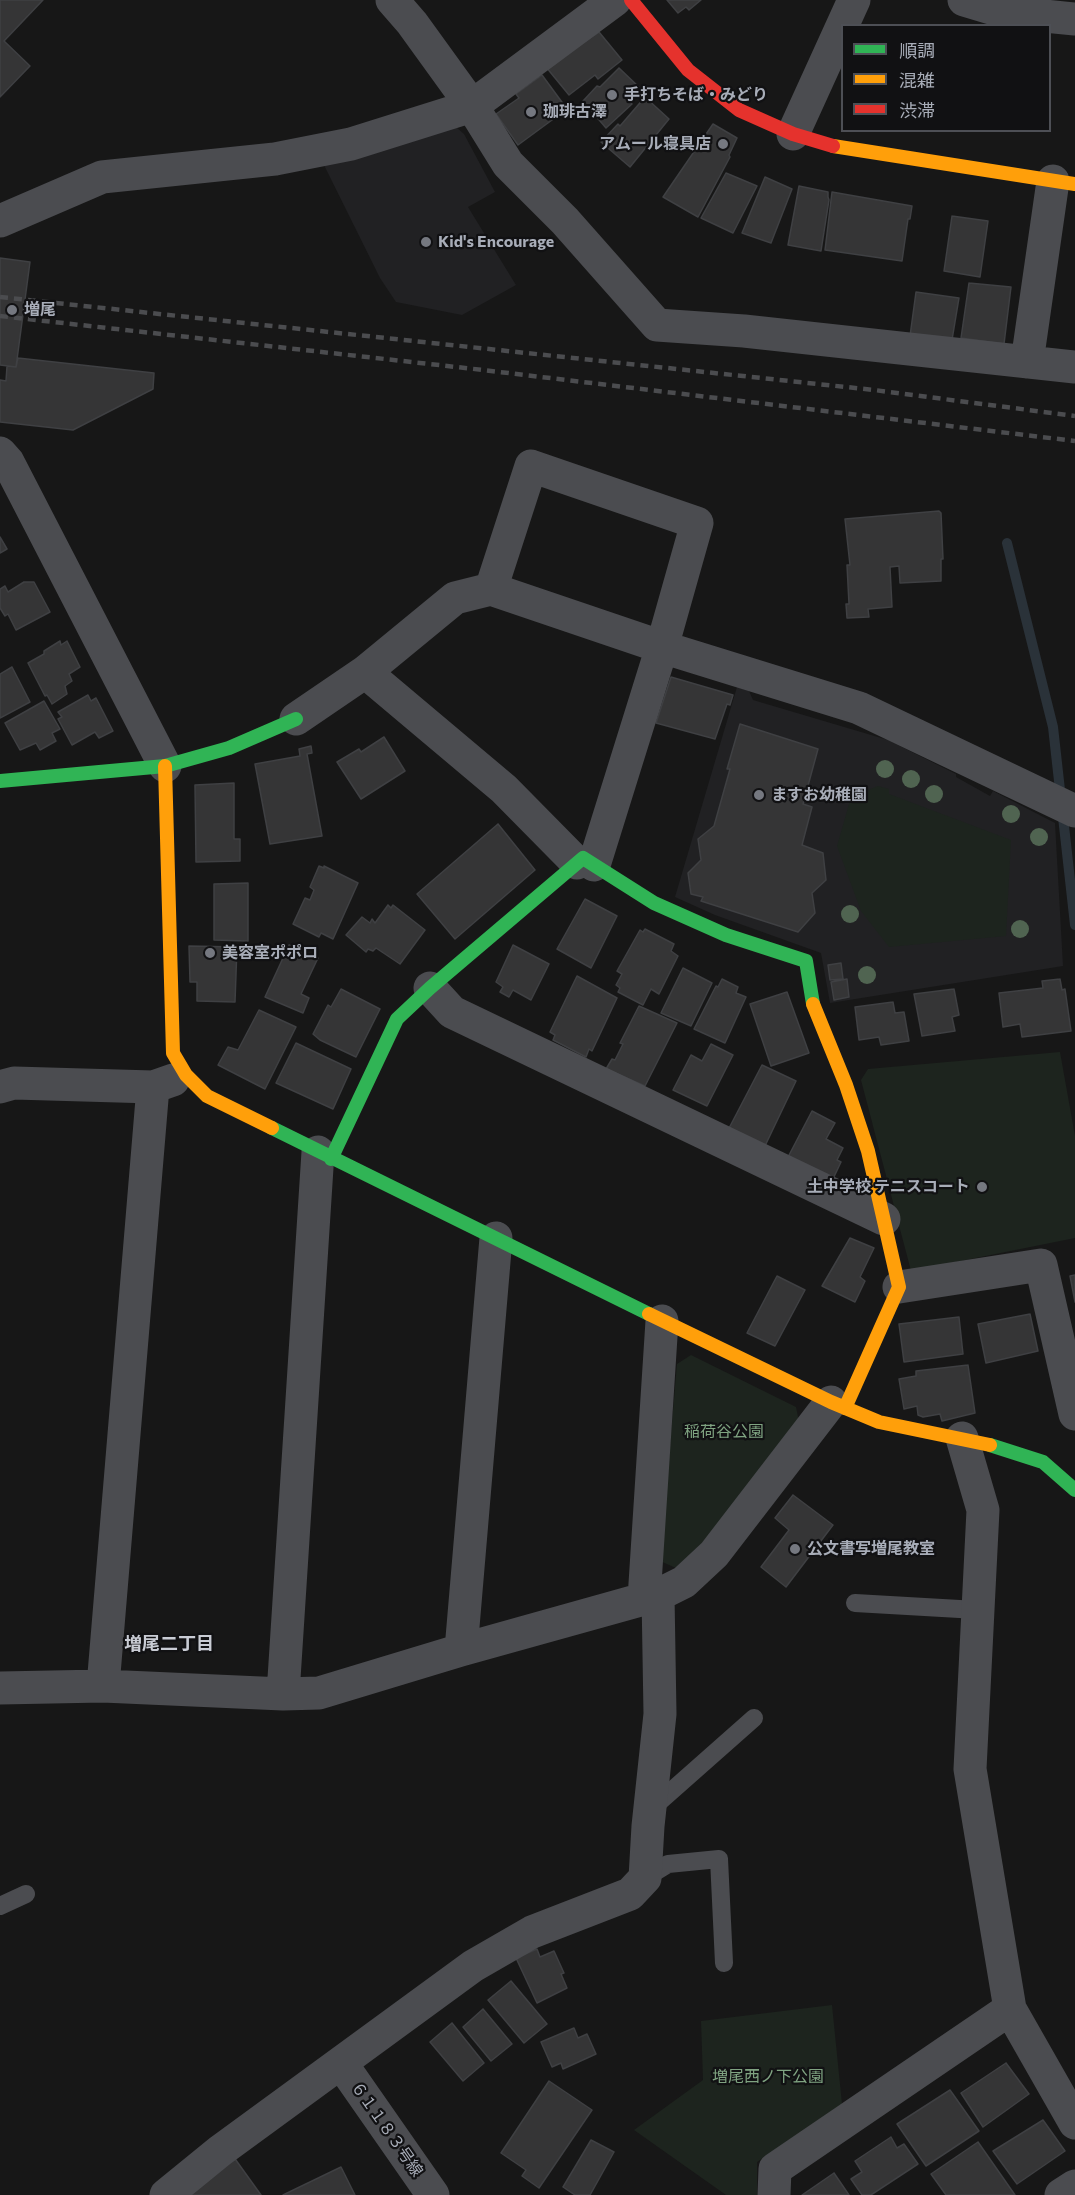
<!DOCTYPE html>
<meta charset="utf-8">
<style>
body{margin:0}
#map{position:relative;width:1075px;height:2195px;overflow:hidden;background:#171717;font-family:Commissioner,"Noto Sans JP",sans-serif}
canvas{display:block}
.legend{position:absolute;left:841px;top:24px;width:210px;height:108px;box-sizing:border-box;background:#111113;border:2px solid #4d4f55;margin:0;padding:8px 10px;list-style:none;font-size:18px;color:#a8adb8}
.legend li{display:flex;align-items:center;gap:12px;height:30px}
.legend b{width:30px;border:2px solid #4d4f55}
</style>
<div id="map">
<canvas width="1075" height="2195"></canvas>
<ul class="legend">
<li><b style="height:8px;background:#30b455"></b>順調</li>
<li><b style="height:8px;background:#ff9f0a"></b>混雑</li>
<li><b style="height:8px;background:#e5322d"></b>渋滞</li>
</ul>
</div>
<script>
const c = document.querySelector('canvas').getContext('2d');
c.lineJoin = 'round';
function fillPath(path, color) {
  c.fillStyle = color;
  c.fill(path, 'evenodd');
}
function shape(rows) {
  const path = new Path2D();
  for (const r of rows) {
    path.moveTo(r[0], r[1]);
    for (let i = 2; i < r.length; i += 2) path.lineTo(r[i], r[i + 1]);
  }
  return path;
}
function trace(path, color, width, dash) {
  c.strokeStyle = color;
  c.lineWidth = width;
  c.lineCap = dash ? 'butt' : 'round';
  c.setLineDash(dash || []);
  c.stroke(path);
}
function write(font, color, halo, rows, align = 'center') {
  c.font = font + ' Commissioner,"Noto Sans JP",sans-serif';
  c.lineWidth = 4.5;
  c.setLineDash([]);
  c.textBaseline = 'middle';
  c.strokeStyle = halo;
  c.fillStyle = color;
  for (const [text, x, y, turn = 0] of rows) {
    c.save();
    c.translate(x, y);
    c.rotate((+turn || 0) * Math.PI / 180);
    c.textAlign = isNaN(turn) ? turn : align;
    if (halo) c.strokeText(text, 0, 0);
    c.fillText(text, 0, 0);
    c.restore();
  }
}
fillPath(shape([
 [456,127,464,134,495,192,468,207,516,285,462,315,396,302,380,278,322,161],
 [737,687,749,691,753,700,888,740,956,774,956,777,990,796,993,791,1055,823,1063,966,830,1003,821,953,715,915,675,897]
]), '#212123');
fillPath(shape([
 [878,786,889,789,889,794,1011,840,1006,936,889,947,861,911,837,846,851,797],
 [1060,1052,1075,1136,1075,1238,911,1271,861,1080,868,1069],
 [691,1355,796,1407,799,1422,703,1542,676,1568,660,1561,677,1364],
 [832,2005,842,2104,757,2162,757,2195,726,2195,634,2130,703,2080,701,2021]
]), '#1d241e');
trace(shape([
 [1007,543,1053,727,1075,925]
]), '#2a3239', 10);
const building = shape([
 [0,0,43,0,4,41,30,66,0,97,0,0],
 [667,0,701,0,689,10,686,7,678,13,667,0],
 [599,32,622,60,598,79,595,75,569,95,546,67,599,32],
 [619,68,641,89,629,101,632,104,606,128,583,101,597,86,600,87,619,68],
 [542,75,567,109,518,145,496,114,519,98,516,94,542,75],
 [645,97,669,119,630,167,601,142,618,124,620,126,645,97],
 [713,124,737,138,729,155,730,157,698,217,663,197,713,124],
 [726,173,757,186,733,233,701,218,726,173],
 [765,177,792,189,771,243,742,233,765,177],
 [799,186,828,192,828,197,829,200,821,251,788,245,799,186],
 [832,192,912,206,910,219,908,219,902,261,825,250,832,192],
 [952,216,988,221,980,277,944,271,952,216],
 [0,258,30,262,16,367,0,365,0,258],
 [969,283,1011,287,1004,344,961,338,969,283],
 [916,292,959,298,952,340,910,336,916,292],
 [18,358,154,373,153,389,73,430,0,422,0,380,6,381,7,366,16,367,18,358],
 [939,511,941,513,943,559,941,559,941,581,900,583,899,566,890,567,892,607,868,609,869,617,847,618,846,604,849,604,847,565,850,565,845,519,939,511],
 [0,537,7,549,0,553,0,537],
 [24,582,34,582,50,612,16,630,8,614,5,616,0,608,0,589,5,586,8,592,24,582],
 [60,641,61,645,67,641,80,667,69,674,72,681,65,686,67,694,52,704,47,695,45,696,28,663,44,654,44,651,60,641],
 [12,667,30,702,0,718,0,674,12,667],
 [671,677,733,695,730,705,727,704,715,739,656,723,671,677],
 [88,695,91,701,96,698,113,731,99,738,95,732,72,745,58,719,62,717,58,712,88,695],
 [44,701,60,729,52,733,56,741,40,750,36,743,20,750,5,723,44,701],
 [740,724,818,749,803,804,812,807,802,845,823,853,826,880,812,893,815,913,798,932,701,901,703,897,691,894,688,873,701,860,698,839,714,826,730,769,727,769,740,724],
 [384,737,405,771,361,799,337,762,359,749,361,752,384,737],
 [311,746,312,753,307,754,322,836,270,844,255,764,300,756,299,749,311,746],
 [234,783,234,839,240,839,240,861,196,862,195,785,234,783],
 [498,824,535,870,455,939,417,894,498,824],
 [319,866,324,868,324,866,358,883,333,939,321,933,319,937,293,924,305,898,310,900,314,890,310,887,319,866],
 [248,883,248,941,214,940,214,884,248,883],
 [585,899,617,916,591,968,557,949,585,899],
 [388,905,391,908,393,905,425,930,400,964,376,948,373,951,368,949,366,952,346,935,362,917,370,923,372,919,375,923,388,905],
 [645,929,674,944,671,951,678,956,659,994,651,989,643,1005,618,992,620,988,616,985,622,974,617,971,640,930,643,932,645,929],
 [289,945,318,958,301,994,309,998,303,1013,265,997,289,945],
 [513,945,549,964,531,1000,513,990,509,997,500,992,503,987,496,982,513,945],
 [189,946,237,947,235,1002,197,1001,197,982,190,982,189,946],
 [841,963,843,979,830,980,828,965,841,963],
 [683,968,712,983,691,1026,661,1013,683,968],
 [577,976,617,998,592,1051,589,1049,586,1057,553,1040,555,1035,550,1032,577,976],
 [722,979,738,987,736,993,746,997,725,1043,694,1029,716,986,718,987,722,979],
 [847,979,849,997,834,1000,831,982,847,979],
 [1060,979,1062,990,1065,989,1071,1031,1022,1037,1020,1024,1003,1027,999,993,1043,988,1042,981,1060,979],
 [341,989,380,1009,356,1057,320,1040,313,1034,328,1005,331,1007,341,989],
 [954,989,959,1015,952,1017,955,1031,922,1036,914,994,954,989],
 [787,992,809,1053,771,1066,750,1004,787,992],
 [893,1002,895,1013,904,1012,909,1041,881,1045,879,1037,859,1040,855,1007,893,1002],
 [639,1006,677,1023,645,1086,606,1069,612,1059,615,1060,623,1044,620,1043,639,1006],
 [259,1010,296,1027,265,1089,218,1065,228,1047,238,1050,259,1010],
 [296,1043,351,1069,333,1109,276,1083,296,1043],
 [711,1044,733,1055,707,1106,673,1090,691,1055,702,1061,711,1044],
 [762,1065,796,1081,764,1148,727,1132,762,1065],
 [812,1111,835,1123,826,1139,843,1148,837,1160,841,1162,832,1181,787,1159,812,1111],
 [850,1238,874,1248,860,1277,865,1281,855,1302,822,1286,850,1238],
 [1075,1275,1075,1302,1070,1276,1075,1275],
 [777,1276,805,1290,775,1346,747,1333,777,1276],
 [1030,1314,1038,1351,986,1363,978,1324,1030,1314],
 [959,1317,963,1354,904,1362,899,1324,959,1317],
 [968,1365,975,1413,942,1421,940,1414,923,1417,918,1415,917,1406,904,1409,899,1379,916,1376,916,1371,968,1365],
 [793,1495,833,1525,786,1587,761,1567,789,1530,775,1518,793,1495],
 [537,1949,540,1957,554,1951,564,1973,561,1974,567,1988,537,2003,516,1958,537,1949],
 [511,1981,547,2024,524,2043,488,2000,511,1981],
 [483,2009,512,2044,491,2061,463,2027,483,2009],
 [452,2023,484,2063,463,2081,430,2042,452,2023],
 [574,2028,578,2038,587,2034,596,2054,563,2069,561,2063,552,2067,541,2042,574,2028],
 [1006,2063,1029,2094,983,2127,961,2093,1006,2063],
 [549,2081,592,2110,539,2188,522,2176,526,2170,501,2153,549,2081],
 [950,2090,979,2131,926,2166,897,2124,950,2090],
 [1043,2120,1065,2151,1017,2184,993,2151,1043,2120],
 [891,2137,897,2148,904,2144,918,2164,871,2195,862,2195,851,2179,862,2172,855,2161,891,2137],
 [591,2140,614,2152,590,2195,575,2195,563,2187,591,2140],
 [978,2142,1015,2195,946,2195,931,2174,978,2142],
 [233,2156,261,2195,187,2195,233,2156],
 [341,2167,355,2195,283,2195,341,2167],
 [834,2173,849,2195,802,2195,834,2173]
]);
fillPath(building, '#353536');
trace(building, '#3f4043', 1.5);
trace(shape([
 [855,1603,977,1610],
 [650,1810,754,1718],
 [645,1878,668,1864,719,1859,724,1963],
 [0,1906,26,1894]
]), '#4b4c50', 18);
trace(shape([
 [392,0,412,23,472,106,508,164,565,221,657,325,744,331,1075,367],
 [964,0,1004,12,1075,19],
 [793,134,854,0],
 [0,221,102,177,275,159,351,144,472,106,615,0],
 [1027,362,1053,181],
 [0,453,8,462,165,766],
 [491,589,531,466,697,523,662,647,594,865],
 [365,672,504,789,577,863],
 [296,719,365,672,455,598,491,589,662,647,859,708,1075,811],
 [430,988,452,1012,884,1219],
 [0,1087,14,1083,153,1087,173,1080],
 [899,1287,1041,1265,1075,1414],
 [962,1438,983,1510,970,1769,1010,2009,1075,2123],
 [644,1599,662,1321],
 [461,1650,496,1238],
 [103,1686,153,1087],
 [0,1688,103,1686,283,1694,319,1693,461,1650,658,1595,684,1582,714,1554,831,1402],
 [283,1694,318,1152],
 [341,2063,433,2195],
 [166,2195,220,2151,473,1966,532,1932,630,1894,645,1878,648,1826,660,1714,658,1595],
 [774,2195,775,2169,1010,2009],
 [1061,2195,1075,2186]
]), '#4b4c50', 33);
trace(shape([
 [0,781,165,766,229,748,296,719],
 [272,1128,649,1314],
 [331,1159,397,1019,430,988,583,858,654,903,726,935,806,961,813,1004],
 [990,1445,1043,1462,1075,1490]
]), '#30b455', 14);
trace(shape([
 [833,146,1075,184],
 [165,766,173,1053,186,1075,207,1096,272,1128],
 [813,1004,846,1085,868,1151,899,1287,845,1408],
 [649,1314,831,1402,879,1422,990,1445]
]), '#ff9f0a', 14);
trace(shape([
 [631,0,688,70,739,110,793,134,833,146]
]), '#e5322d', 14);
trace(shape([
 [0,297,874,390,1075,416],
 [0,316,483,370,1075,441]
]), '#4b4c4f', 4.5, [8, 6]);
c.fillStyle = '#506451';
for (const [x, y] of [
 [885,769],
 [911,779],
 [934,794],
 [1011,814],
 [1039,837],
 [850,914],
 [1020,929],
 [867,975]
]) {
  c.beginPath();
  c.arc(x, y, 9, 0, 2 * Math.PI);
  c.fill();
}
for (const [x, y, r, color] of [
 [612,95,6,"#757880"],
 [531,112,6,"#757880"],
 [723,144,6,"#757880"],
 [426,242,6,"#757880"],
 [12,310,6,"#757880"],
 [759,795,6,"#757880"],
 [210,953,6,"#757880"],
 [982,1187,6,"#757880"],
 [795,1549,6,"#757880"]
]) {
  const dot = new Path2D();
  dot.arc(x, y, r, 0, 2 * Math.PI);
  c.fillStyle = color;
  c.fill(dot);
  trace(dot, '#111113', 2);
}
write('bold 16px', '#a8adb8', '#111113', [
 ["手打ちそば・みどり",624,95],
 ["珈琲古澤",543,112],
 ["アムール寝具店",711,144,"right"],
 ["Kid's Encourage",438,242],
 ["増尾",24,310],
 ["ますお幼稚園",771,795],
 ["美容室ポポロ",222,953],
 ["土中学校 テニスコート",970,1187,"right"],
 ["公文書写増尾教室",807,1549]
], 'left');
write('16px', '#7fa381', '#111113', [
 ["稲荷谷公園",724,1432],
 ["増尾西ノ下公園",768,2077]
]);
write('16px', '#a8adb8', '#111113', [
 ["６１１８３号線",387,2129,55]
]);
write('bold 18px', '#c9ccd4', '#111113', [
 ["増尾二丁目",169,1644]
]);
</script>
